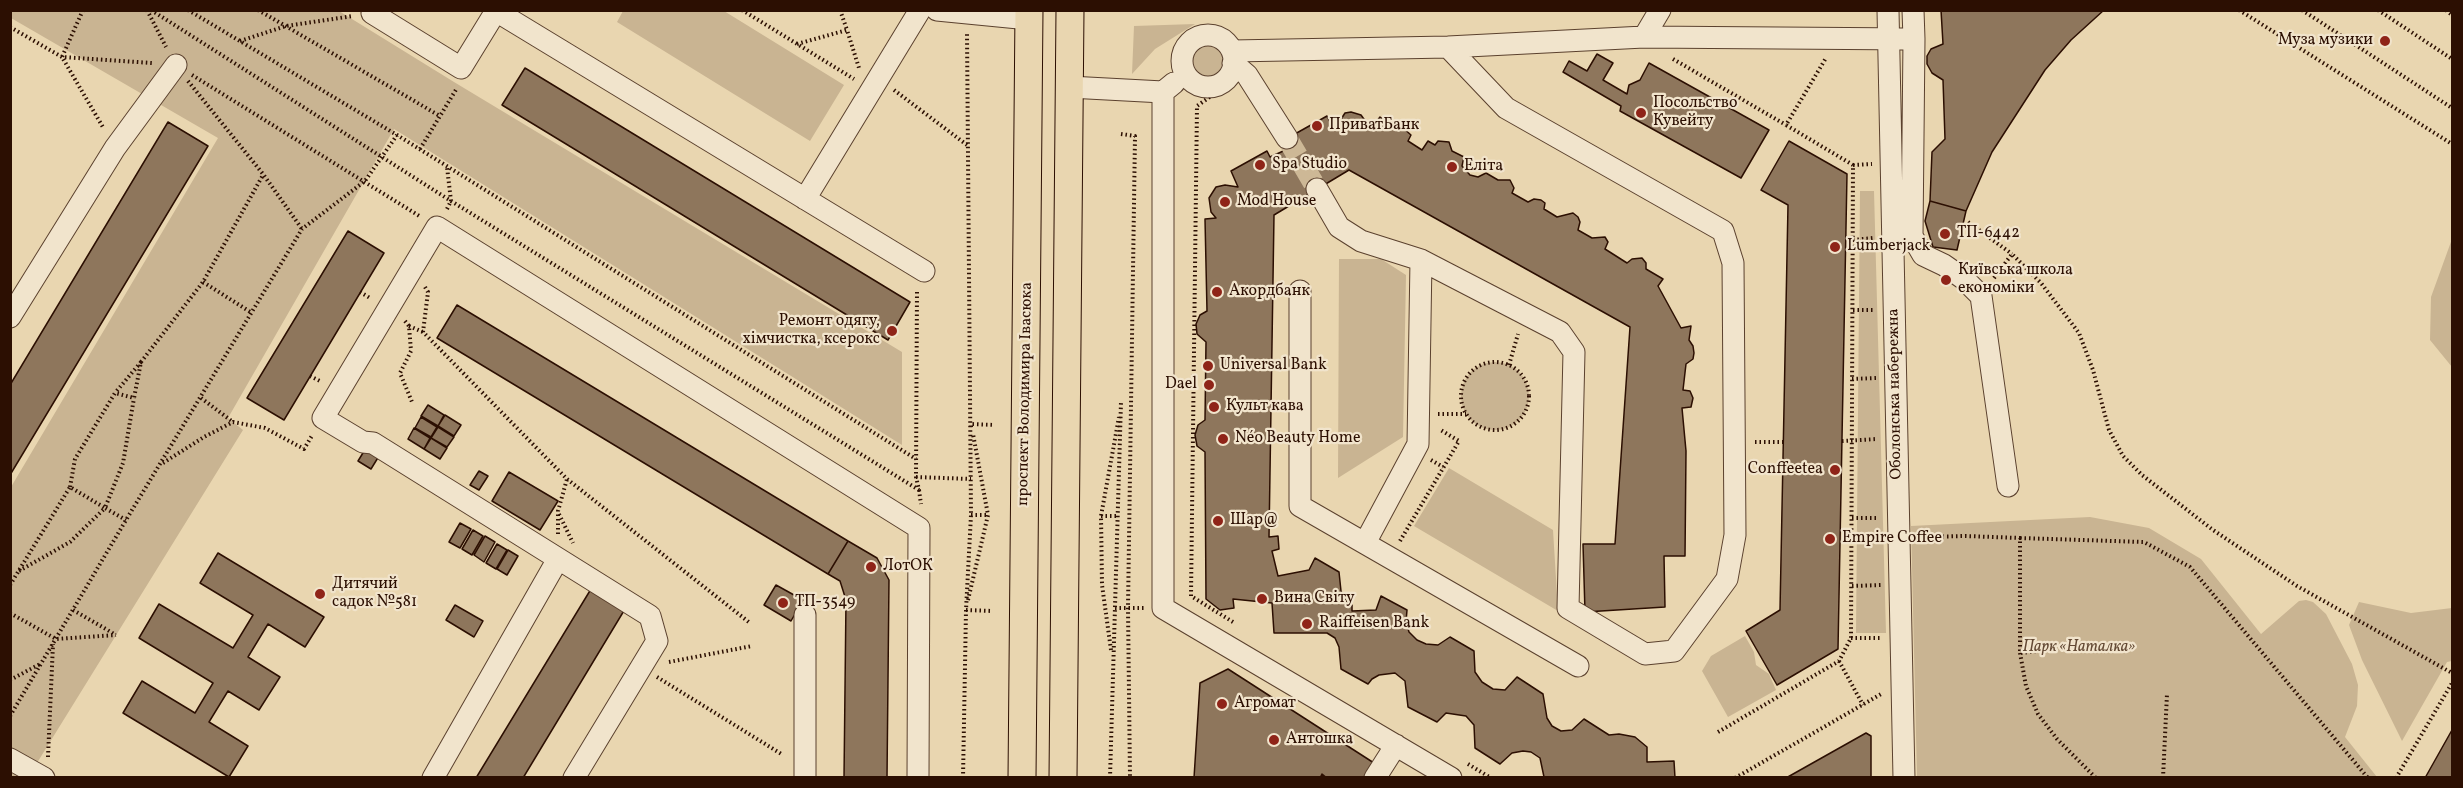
<!DOCTYPE html>
<meta charset="utf-8">
<style>
body{margin:0}
#map{position:relative;width:2463px;height:788px;overflow:hidden;background:#e9d6b0;font-family:Vollkorn,serif}
canvas{display:block}
.frame{position:absolute;inset:0;border:12px solid #2c0f02;pointer-events:none}
</style>
<div id="map">
<canvas width="2463" height="788"></canvas>
<div class="frame"></div>
</div>
<script>
const c = document.querySelector('canvas').getContext('2d');
c.lineJoin = 'round';
function fillPath(path, color) {
  c.fillStyle = color;
  c.fill(path, 'evenodd');
}
function shape(rows) {
  const path = new Path2D();
  for (const r of rows) {
    if (r.length === 3) {
      path.moveTo(r[0] + r[2], r[1]);
      path.arc(r[0], r[1], r[2], 0, 2 * Math.PI);
      continue;
    }
    path.moveTo(r[0], r[1]);
    for (let i = 2; i < r.length; i += 2) path.lineTo(r[i], r[i + 1]);
  }
  return path;
}
function trace(path, color, width, dash) {
  c.strokeStyle = color;
  c.lineWidth = width;
  c.lineCap = dash ? 'butt' : 'round';
  c.setLineDash(dash || []);
  c.stroke(path);
}
function write(font, color, halo, rows, align = 'center') {
  c.font = font + ' Vollkorn,serif';
  c.lineWidth = 4.5;
  c.setLineDash([]);
  c.textBaseline = 'middle';
  c.strokeStyle = halo;
  c.fillStyle = color;
  for (const [text, x, y, turn = 0] of rows) {
    c.save();
    c.translate(x, y);
    c.rotate((+turn || 0) * Math.PI / 180);
    c.textAlign = isNaN(turn) ? turn : align;
    if (halo) c.strokeText(text, 0, 0);
    c.fillText(text, 0, 0);
    c.restore();
  }
}
fillPath(shape([
 [10,11,339,11,454,82,902,352,902,445,394,129,228,418,243,430,32,771,44,777,11,777,11,487,218,138,11,18],
 [623,11,724,11,844,85,810,141,617,22],
 [1195,24,1155,49,1132,74,1134,26],
 [1208,61,16],
 [1860,191,1874,191,1886,633,1856,633],
 [2452,239,2452,367,2430,340,2431,297],
 [1339,259,1381,259,1406,275,1403,437,1338,478],
 [1495,396,34],
 [1449,468,1553,530,1558,611,1414,526],
 [2090,517,2149,528,2201,559,2261,634,2299,601,2306,600,2313,602,2326,614,2352,664,2358,685,2357,706,2345,737,2377,777,1917,777,1911,526],
 [2359,602,2411,613,2452,608,2452,661,2447,662,2402,741,2362,660,2349,625],
 [1745,636,1754,652,1756,665,1769,674,1776,690,1728,717,1702,671,1711,656]
]), '#c9b492');
const building = shape([
 [1941,10,2104,10,2071,40,2045,70,1992,152,1966,211,1930,201,1932,152,1945,139,1943,80,1932,73,1927,64,1927,56,1931,49,1943,44,1941,10],
 [1597,54,1613,63,1603,80,1627,94,1629,85,1640,80,1649,63,1769,130,1741,178,1620,111,1621,106,1563,72,1569,61,1587,71,1597,54],
 [525,68,910,302,888,340,502,105,525,68],
 [1351,112,1361,115,1371,129,1380,117,1394,127,1402,127,1411,135,1408,141,1422,150,1428,141,1435,145,1438,141,1449,142,1452,151,1464,157,1462,166,1470,175,1478,177,1486,173,1498,180,1510,180,1514,188,1512,193,1528,202,1534,199,1541,200,1545,203,1544,209,1557,217,1573,213,1578,217,1580,222,1578,230,1592,238,1605,237,1608,242,1605,249,1627,263,1632,259,1642,258,1646,263,1646,269,1663,279,1658,286,1681,328,1691,326,1689,340,1693,346,1694,353,1693,359,1686,364,1683,390,1690,391,1693,398,1691,407,1682,408,1686,451,1685,556,1664,556,1665,607,1585,612,1583,544,1615,544,1630,327,1349,170,1274,215,1269,537,1278,536,1279,549,1272,551,1278,576,1309,570,1315,558,1339,572,1341,591,1348,605,1352,605,1352,611,1376,610,1381,596,1407,610,1406,622,1409,632,1417,640,1426,644,1438,645,1450,637,1474,651,1475,672,1482,682,1493,689,1505,690,1517,677,1543,694,1547,718,1552,726,1561,731,1572,730,1584,719,1609,735,1619,734,1635,737,1647,747,1647,762,1674,761,1675,778,1544,777,1540,758,1531,752,1523,751,1512,753,1500,764,1475,748,1474,725,1466,716,1446,713,1437,722,1408,707,1405,681,1395,673,1379,675,1372,679,1368,684,1341,669,1339,647,1335,638,1327,633,1274,633,1272,603,1233,599,1234,608,1220,610,1206,599,1205,452,1197,446,1195,435,1198,425,1205,420,1206,342,1197,334,1196,324,1200,315,1207,311,1205,219,1216,218,1211,212,1209,198,1216,187,1225,185,1238,187,1231,171,1267,151,1270,157,1290,148,1286,139,1327,116,1334,130,1345,113,1351,112],
 [168,122,208,146,10,475,10,385,168,122],
 [1789,141,1847,174,1838,649,1777,685,1746,631,1780,610,1788,205,1761,190,1789,141],
 [1930,201,1966,211,1957,250,1933,247,1925,221,1930,201],
 [348,231,384,253,284,420,247,398,348,231],
 [457,305,848,541,828,574,437,338,457,305],
 [428,405,444,415,438,426,421,416,428,405],
 [445,415,461,425,454,436,438,426,445,415],
 [421,417,437,427,431,437,415,428,421,417],
 [438,427,454,437,447,447,431,438,438,427],
 [414,428,430,438,424,449,408,439,414,428],
 [431,438,447,448,440,459,424,449,431,438],
 [366,448,379,456,371,469,358,461,366,448],
 [479,471,488,476,479,490,470,485,479,471],
 [509,472,558,501,540,530,492,501,509,472],
 [460,523,471,529,460,548,449,542,460,523],
 [473,530,483,536,472,555,462,549,473,530],
 [485,536,495,542,484,562,474,555,485,536],
 [848,541,877,558,889,580,887,778,844,778,846,600,840,581,828,574,848,541],
 [497,544,507,550,496,569,486,563,497,544],
 [508,550,518,556,507,575,497,569,508,550],
 [218,553,324,617,305,647,268,624,248,657,280,677,259,710,228,691,209,722,248,746,229,777,123,713,142,681,195,713,213,683,139,638,159,604,233,648,253,615,200,583,218,553],
 [776,585,803,600,791,621,764,605,776,585],
 [591,589,625,609,523,778,476,778,591,589],
 [455,605,483,621,474,637,446,620,455,605],
 [1228,669,1374,763,1365,778,1327,778,1322,774,1320,778,1194,778,1200,683,1228,669],
 [2452,730,2452,778,2425,778,2452,730],
 [1866,733,1871,736,1871,778,1786,778,1866,733]
]);
fillPath(building, '#8e765c');
trace(building, '#2c0f02', 1.5);
trace(shape([
 [1287,138,1317,189]
]), '#cdb896', 21, [21, 10]);
const minor = shape([
 [374,10,372,13,461,68,496,11,924,271],
 [937,10,1029,19],
 [1888,10,1904,778],
 [1913,10,1914,39],
 [1208,61,26],
 [1644,37,1660,10],
 [1232,51,1448,47,1644,37,1914,39,1912,236,1923,255,1944,265,1964,279,1981,296,2008,486],
 [1233,63,1247,75,1287,138],
 [1069,87,1163,92,1174,83],
 [1163,92,1163,608,1451,778],
 [1317,189,1339,227,1361,241,1421,260,1560,332,1574,352,1568,608,1645,654,1674,651,1727,579,1735,535,1733,263,1723,231,1506,108,1448,47],
 [805,199,920,10],
 [1300,291,1300,506,1578,666],
 [10,317,115,148,176,65],
 [1365,543,1418,444,1421,260],
 [10,759,44,778],
 [433,778,558,559],
 [574,778,657,641,650,616,373,443,363,442,323,418,437,227,919,528,918,778],
 [805,778,805,615],
 [1375,778,1396,745]
]);
const major = shape([
 [1022,778,1029,10],
 [1063,778,1070,10]
]);
trace(minor, '#5b412e', 23);
trace(major, '#2c0f02', 29);
trace(shape([
 [83,10,62,57,104,129],
 [147,10,166,47],
 [151,10,451,201,919,490,916,477,917,290],
 [188,10,397,135,916,459],
 [258,10,440,116],
 [742,10,854,79],
 [840,10,847,30],
 [2239,10,2452,144],
 [2302,10,2452,108],
 [2378,10,2452,59],
 [2446,10,2452,15],
 [10,27,62,57,152,63],
 [240,41,286,26,353,16],
 [797,44,847,30,859,68],
 [1673,59,1786,125],
 [192,75,421,217],
 [188,81,263,174,302,229],
 [1228,84,1197,106,1191,596,1233,622],
 [894,90,967,145],
 [1121,134,1135,136,1128,608,1130,778],
 [420,149,457,88],
 [1853,165,1872,164],
 [447,209,451,201,447,167],
 [1968,222,2012,254],
 [1853,240,1873,238],
 [1994,278,2012,254,2041,283,2079,333,2093,370,2109,430,2123,456,2142,475,2213,530,2297,586,2452,673],
 [203,282,252,313],
 [425,287,428,292,423,332,567,479,750,623],
 [360,292,370,298],
 [1853,310,1875,310],
 [405,321,409,326,411,351,400,373,412,402],
 [409,326,423,332],
 [141,362,203,282,263,175],
 [1495,396,34],
 [1509,365,1518,334],
 [310,376,320,381],
 [1852,379,1876,378],
 [201,398,233,422],
 [1438,414,1466,414],
 [971,427,971,424,995,425],
 [1842,441,1877,439],
 [1755,442,1783,442],
 [1431,460,1443,467],
 [163,463,204,437,233,422,265,428,304,449,313,434],
 [916,477,971,479],
 [70,487,75,459,115,393,134,398,141,362,115,393],
 [919,490,921,504],
 [559,514,573,543],
 [971,515,988,515],
 [1101,516,1117,516],
 [1852,518,1879,518],
 [558,534,558,511,567,479],
 [1920,537,1966,536,2020,538,2020,653,2039,651],
 [2020,538,2144,542,2190,567,2368,778],
 [1400,541,1459,441,1439,429],
 [19,571,70,542,105,508,126,520],
 [10,585,70,487,105,508,123,463,134,398],
 [1852,586,1881,585],
 [968,600,988,515,973,434],
 [1115,608,1144,608],
 [73,610,116,635],
 [966,610,992,611],
 [10,613,56,639,116,635],
 [1851,638,1881,638],
 [1111,650,1102,585,1101,516,1119,417],
 [2020,653,2026,686,2038,714,2057,739,2096,778],
 [1839,661,1863,705],
 [669,662,752,646],
 [657,677,783,755],
 [10,680,40,664],
 [10,716,126,520,302,229,365,181,397,135],
 [1718,732,1839,661,1851,638,1853,165,1786,125,1826,58],
 [48,757,53,644],
 [1468,764,1491,778],
 [963,778,966,610,971,515,967,34],
 [1110,778,1121,402],
 [1735,778,1883,693],
 [2163,778,2167,694],
 [2396,778,2452,683]
]), '#2c0f02', 4, [1.5, 3]);
trace(minor, '#f1e4cc', 21);
trace(major, '#e9d6b0', 27);
for (const [x, y, r, color] of [
 [2385,41,6,"#8f2418"],
 [1641,113,6,"#8f2418"],
 [1317,126,6,"#8f2418"],
 [1260,165,6,"#8f2418"],
 [1452,167,6,"#8f2418"],
 [1225,202,6,"#8f2418"],
 [1945,234,6,"#8f2418"],
 [1835,247,6,"#8f2418"],
 [1946,280,6,"#8f2418"],
 [1217,292,6,"#8f2418"],
 [892,331,6,"#8f2418"],
 [1208,366,6,"#8f2418"],
 [1209,385,6,"#8f2418"],
 [1214,407,6,"#8f2418"],
 [1223,439,6,"#8f2418"],
 [1835,470,6,"#8f2418"],
 [1218,521,6,"#8f2418"],
 [1830,539,6,"#8f2418"],
 [871,567,6,"#8f2418"],
 [320,594,6,"#8f2418"],
 [1262,599,6,"#8f2418"],
 [783,603,6,"#8f2418"],
 [1307,624,6,"#8f2418"],
 [1222,704,6,"#8f2418"],
 [1274,740,6,"#8f2418"]
]) {
  const dot = new Path2D();
  dot.arc(x, y, r, 0, 2 * Math.PI);
  c.fillStyle = color;
  c.fill(dot);
  trace(dot, '#f1e4cc', 2);
}
write('16px', '#2c0f02', '#f1e4cc', [
 ["Муза музики",2373,41,"right"],
 ["Посольство",1653,104],
 ["Кувейту",1653,122],
 ["ПриватБанк",1329,126],
 ["Spa Studio",1272,165],
 ["Еліта",1464,167],
 ["Mod House",1237,202],
 ["ТП-6442",1957,234],
 ["Lumberjack",1847,247],
 ["Київська школа",1958,271],
 ["економіки",1958,289],
 ["Акордбанк",1229,292],
 ["Ремонт одягу,",880,322,"right"],
 ["хімчистка, ксерокс",880,340,"right"],
 ["Universal Bank",1220,366],
 ["Dael",1197,385,"right"],
 ["Культ кава",1226,407],
 ["Néo Beauty Home",1235,439],
 ["Conffeetea",1823,470,"right"],
 ["Шар@",1230,521],
 ["Empire Coffee",1842,539],
 ["ЛотОК",883,567],
 ["Дитячий",332,585],
 ["садок №581",332,603],
 ["Вина Світу",1274,599],
 ["ТП-3549",795,603],
 ["Raiffeisen Bank",1319,624],
 ["Агромат",1234,704],
 ["Антошка",1286,740]
], 'left');
write('16px', '#2c0f02', '#f1e4cc', [
 ["проспект Володимира Івасюка",1026,394,-89],
 ["Оболонська набережна",1896,394,-91]
]);
write('italic 16px', '#634934', '#f1e4cc', [
 ["Парк «Наталка»",2079,648]
]);
</script>
